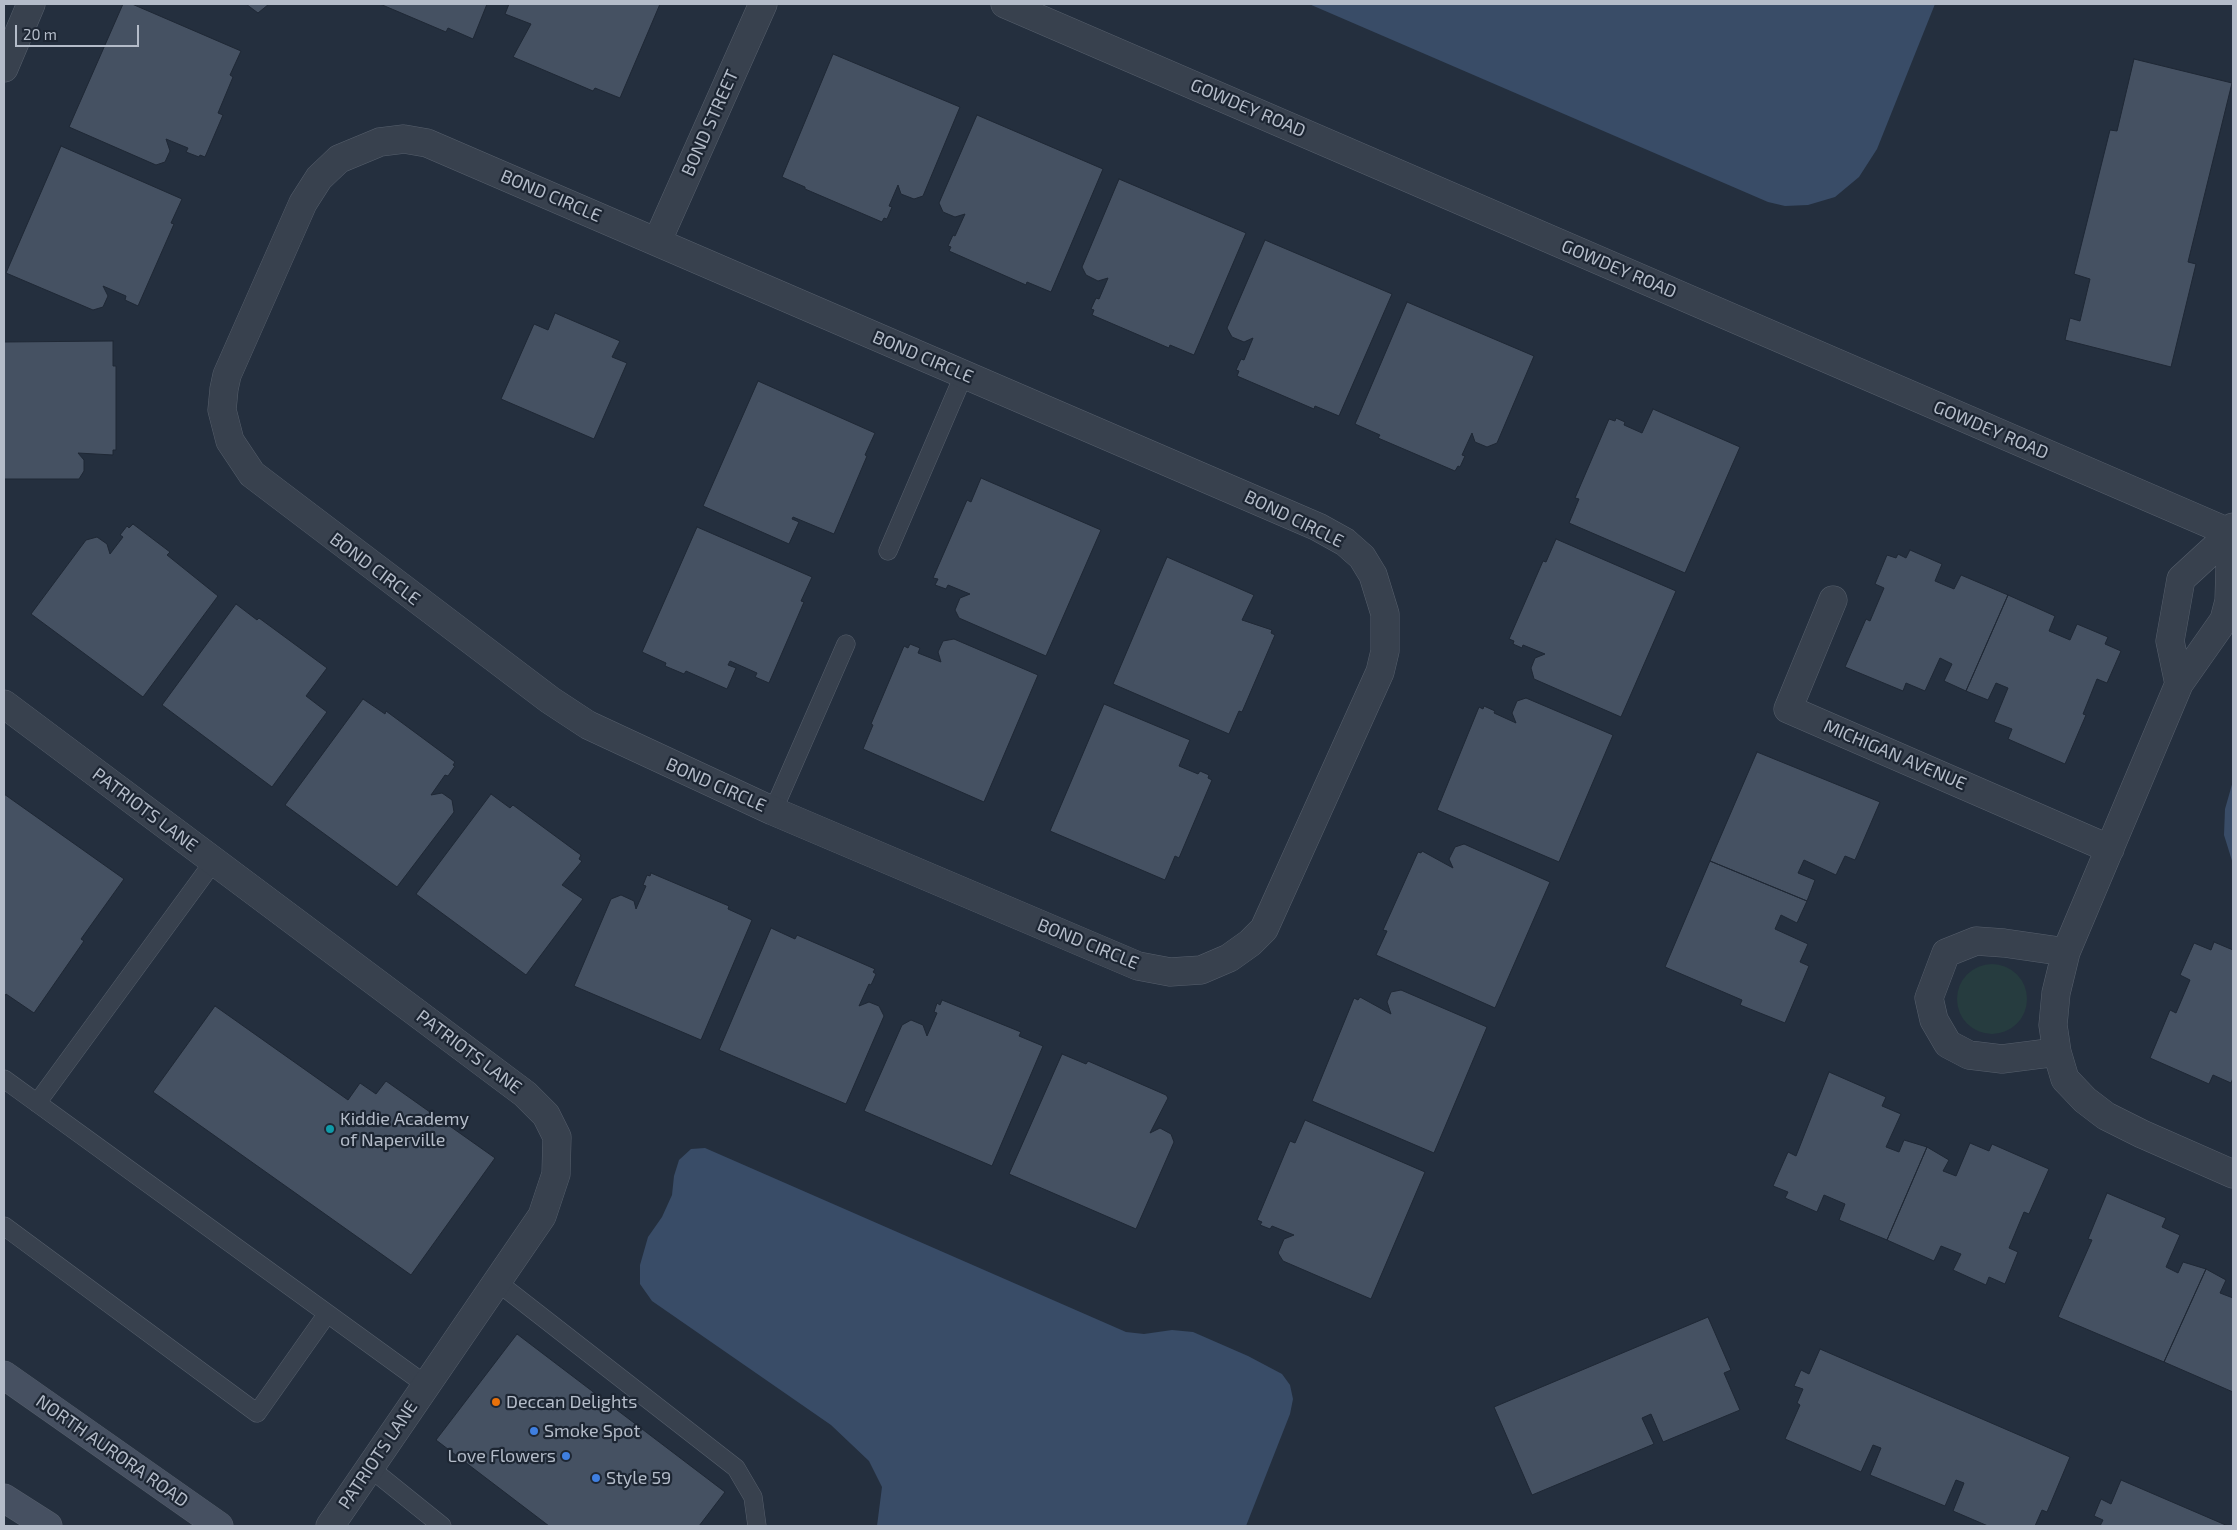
<!DOCTYPE html>
<style>
body{margin:0}
#map{position:relative;width:2237px;height:1530px;overflow:hidden;background:#242f3e;font-family:"Exo 2",sans-serif}
canvas{display:block}
.frame{position:absolute;inset:0;border:5px solid #b4bcc9;pointer-events:none}
.scale{position:absolute;left:15px;top:25px;width:124px;height:22px;box-sizing:border-box;border:2px solid #b4bcc9;border-top:0;padding-left:6px;font-size:15px;line-height:18px;white-space:nowrap;color:#b4bcc9;-webkit-text-stroke:4px #1d2633;paint-order:stroke}
</style>
<div id="map">
<canvas width="2237" height="1530"></canvas>
<div class="frame"></div>
<div class="scale">20 m</div>
</div>
<script>
const c = document.querySelector('canvas').getContext('2d');
c.lineJoin = 'round';
function fillPath(path, color) {
  c.fillStyle = color;
  c.fill(path, 'evenodd');
}
function shape(rows) {
  const path = new Path2D();
  for (const r of rows) {
    if (r.length === 3) {
      path.moveTo(r[0] + r[2], r[1]);
      path.arc(r[0], r[1], r[2], 0, 2 * Math.PI);
      continue;
    }
    path.moveTo(r[0], r[1]);
    for (let i = 2; i < r.length; i += 2) path.lineTo(r[i], r[i + 1]);
  }
  return path;
}
function trace(path, color, width, dash) {
  c.strokeStyle = color;
  c.lineWidth = width;
  c.lineCap = dash ? 'butt' : 'round';
  c.setLineDash(dash || []);
  c.stroke(path);
}
function write(font, color, halo, rows, align = 'center') {
  c.font = font + ' "Exo 2",sans-serif';
  c.lineWidth = 4.5;
  c.setLineDash([]);
  c.textBaseline = 'middle';
  c.strokeStyle = halo;
  c.fillStyle = color;
  for (const [text, x, y, turn = 0] of rows) {
    c.save();
    c.translate(x, y);
    c.rotate((+turn || 0) * Math.PI / 180);
    c.textAlign = isNaN(turn) ? turn : align;
    if (halo) c.strokeText(text, 0, 0);
    c.fillText(text, 0, 0);
    c.restore();
  }
}
fillPath(shape([
 [1992,999,35]
]), '#263c3f');
fillPath(shape([
 [1309,4,1935,4,1877,149,1859,177,1835,197,1808,205,1785,206,1768,202],
 [2233,781,2233,864,2224,835,2225,809],
 [705,1148,1126,1332,1144,1334,1172,1330,1193,1332,1248,1356,1282,1374,1290,1385,1293,1399,1290,1414,1246,1526,877,1526,882,1487,869,1461,831,1425,652,1301,640,1284,640,1265,648,1237,662,1217,672,1195,674,1176,679,1160,691,1149]
]), '#394c67');
const building = shape([
 [123,4,132,4,241,51,230,75,233,77,218,113,223,115,205,157,200,155,199,157,186,152,188,148,166,139,170,151,165,162,156,165,69,127,123,4],
 [246,4,269,4,258,13,246,4],
 [380,4,487,4,473,39,448,28,446,32,380,4],
 [509,4,660,4,620,98,595,88,593,91,513,57,531,24,505,14,509,4],
 [833,54,960,107,923,196,914,199,901,194,898,185,889,206,892,207,887,219,884,218,882,222,805,189,805,187,782,177,833,54],
 [2134,59,2232,83,2188,262,2196,264,2171,367,2065,340,2070,318,2080,321,2090,279,2074,274,2110,130,2117,131,2134,59],
 [977,115,1103,169,1051,292,1027,282,1026,285,949,251,951,247,948,246,953,235,955,236,965,214,955,217,943,212,939,203,977,115],
 [61,146,182,199,171,223,174,224,138,306,125,300,126,296,103,286,108,296,103,307,93,310,6,273,61,146],
 [1119,179,1246,233,1194,355,1170,345,1169,348,1092,315,1094,310,1091,309,1096,298,1099,299,1108,278,1098,281,1086,275,1082,267,1119,179],
 [1265,240,1392,294,1339,416,1315,406,1314,409,1237,376,1239,371,1236,370,1241,359,1244,360,1253,338,1244,342,1232,337,1227,328,1265,240],
 [1407,302,1534,356,1497,443,1487,447,1475,442,1472,433,1462,455,1465,456,1460,467,1458,466,1455,471,1378,438,1380,435,1355,424,1407,302],
 [555,313,620,341,612,357,627,363,594,439,501,399,534,324,548,330,555,313],
 [113,341,113,366,116,366,116,450,113,450,113,455,78,453,84,460,84,471,79,479,4,479,4,342,113,341],
 [758,381,875,433,865,455,867,456,834,534,793,517,792,519,799,522,789,544,703,506,758,381],
 [1653,409,1740,447,1685,573,1569,523,1579,499,1575,498,1609,419,1615,421,1616,418,1625,422,1624,425,1642,433,1653,409],
 [981,478,1101,530,1046,656,959,618,955,610,960,598,970,594,948,585,946,589,935,585,938,579,933,578,967,500,971,502,981,478],
 [133,524,170,552,167,555,218,596,143,697,31,614,86,540,97,537,107,544,110,554,123,537,120,535,127,526,129,528,133,524],
 [697,527,812,577,801,601,804,602,769,683,755,677,757,673,730,661,728,665,736,668,727,689,686,671,684,674,665,666,666,663,642,652,697,527],
 [1556,539,1676,591,1621,717,1534,679,1531,668,1535,658,1545,654,1523,645,1522,648,1513,644,1514,641,1509,639,1543,561,1546,562,1556,539],
 [1910,550,1942,564,1935,581,1954,589,1961,575,2008,595,1966,691,1944,681,1952,664,1940,658,1925,691,1906,683,1903,691,1845,667,1866,619,1870,621,1884,588,1875,584,1887,555,1896,558,1898,554,1906,558,1910,550],
 [1167,557,1254,595,1242,620,1272,630,1271,633,1275,635,1242,712,1239,711,1229,734,1113,684,1167,557],
 [2008,595,2055,616,2049,631,2070,640,2077,624,2108,637,2105,644,2121,651,2107,683,2097,679,2083,714,2086,715,2065,764,2008,739,2012,729,1994,722,2008,688,1996,683,1988,700,1966,691,2008,595],
 [236,604,257,620,259,618,327,668,306,696,327,712,272,787,162,705,236,604],
 [954,639,1038,675,984,802,863,749,873,725,871,724,904,646,908,648,910,644,920,648,918,653,941,662,938,652,943,641,954,639],
 [1526,698,1613,735,1559,862,1437,810,1479,707,1483,709,1484,706,1495,711,1494,713,1516,723,1512,713,1517,701,1526,698],
 [363,699,385,714,386,711,455,762,453,765,455,766,448,776,445,775,431,795,442,793,452,800,454,812,397,887,285,805,363,699],
 [1104,704,1190,740,1179,766,1198,774,1200,771,1209,775,1208,778,1212,780,1179,858,1175,856,1165,880,1050,831,1104,704],
 [1757,752,1880,802,1855,860,1845,856,1836,875,1804,860,1798,873,1815,880,1807,901,1710,861,1757,752],
 [4,794,124,879,81,939,84,941,34,1013,6,994,4,997,4,794],
 [491,794,510,808,513,805,581,855,579,859,582,861,562,885,583,899,526,975,416,894,491,794],
 [1464,844,1550,882,1495,1008,1376,955,1387,931,1383,930,1418,852,1421,853,1422,851,1453,868,1449,859,1455,847,1464,844],
 [1710,861,1807,901,1797,923,1781,915,1775,929,1808,944,1800,962,1809,966,1785,1023,1740,1005,1742,1000,1665,967,1710,861],
 [651,873,729,906,728,909,752,920,701,1040,574,986,611,899,621,895,634,901,636,909,646,886,643,885,647,875,650,876,651,873],
 [771,928,795,939,797,935,875,969,873,972,876,974,871,985,869,984,859,1006,869,1002,879,1006,884,1016,846,1104,719,1050,771,928],
 [2214,942,2233,950,2233,1078,2231,1083,2213,1075,2209,1084,2150,1058,2170,1010,2176,1013,2190,980,2180,975,2194,943,2211,950,2214,942],
 [1401,990,1487,1027,1434,1153,1312,1101,1354,998,1358,1000,1360,997,1391,1014,1387,1002,1391,992,1401,990],
 [942,1000,1021,1032,1019,1036,1043,1046,992,1166,864,1111,902,1025,911,1020,923,1025,927,1036,937,1013,934,1012,937,1003,940,1005,942,1000],
 [215,1006,348,1100,360,1083,376,1094,386,1081,495,1158,411,1275,153,1092,215,1006],
 [1062,1054,1086,1064,1088,1061,1166,1095,1168,1098,1150,1133,1160,1128,1171,1134,1174,1142,1136,1229,1009,1174,1062,1054],
 [1829,1072,1886,1097,1882,1106,1901,1114,1886,1147,1899,1152,1904,1140,1927,1147,1887,1240,1839,1220,1845,1204,1824,1195,1817,1212,1785,1198,1788,1192,1773,1186,1788,1152,1796,1156,1829,1072],
 [1305,1120,1425,1172,1371,1299,1283,1261,1278,1253,1284,1239,1294,1235,1272,1226,1270,1229,1260,1225,1262,1222,1257,1220,1290,1141,1295,1143,1305,1120],
 [1970,1143,1989,1151,1992,1144,2049,1169,2029,1214,2024,1212,2009,1248,2018,1252,2005,1284,1989,1277,1986,1285,1953,1270,1961,1254,1941,1246,1934,1261,1887,1240,1927,1147,1949,1160,1943,1171,1956,1176,1970,1143],
 [2107,1193,2166,1218,2162,1227,2180,1235,2166,1267,2178,1273,2183,1262,2206,1269,2164,1362,2058,1317,2092,1240,2088,1239,2107,1193],
 [2206,1269,2226,1280,2220,1293,2233,1298,2233,1392,2164,1362,2206,1269],
 [1708,1317,1731,1370,1724,1373,1740,1410,1663,1442,1651,1414,1642,1418,1654,1444,1532,1495,1494,1407,1708,1317],
 [517,1334,725,1492,699,1526,549,1526,436,1440,517,1334],
 [1820,1349,2070,1457,2047,1512,2042,1510,2035,1526,1988,1526,1953,1511,1964,1483,1956,1480,1945,1506,1870,1475,1881,1448,1873,1445,1861,1472,1785,1439,1800,1405,1797,1403,1803,1389,1794,1386,1801,1370,1809,1374,1820,1349],
 [2121,1480,2228,1526,2100,1526,2103,1520,2094,1516,2101,1499,2111,1504,2121,1480]
]);
fillPath(building, '#455162');
trace(building, '#1f2835', 1);
const service = shape([
 [888,551,964,374],
 [773,811,846,644],
 [4,1079,426,1385],
 [37,1103,214,861],
 [4,1226,257,1413,327,1314],
 [496,1281,736,1468,753,1497,757,1526],
 [370,1468,442,1526]
]);
const minor = shape([
 [1005,4,2233,534],
 [4,68,31,4],
 [404,139,427,143,1318,527,1345,542,1362,557,1373,575,1385,614,1385,651,1380,672,1264,929,1250,943,1229,958,1201,970,1170,972,1138,966,773,811,588,725,550,700,252,474,230,441,222,410,224,389,227,375,303,203,319,178,339,159,380,142,404,139],
 [657,242,763,4],
 [2233,527,2231,533,2229,601,2224,620,2179,684,2066,952,2056,993,2053,1025,2057,1052,2065,1079,2085,1100,2106,1116,2142,1134,2233,1174],
 [1833,600,1788,709,2110,849],
 [2179,684,2170,641,2181,579,2231,533],
 [4,704,525,1094,546,1115,557,1137,556,1174,542,1216,330,1526],
 [2057,1052,2002,1059,1969,1055,1948,1044,1934,1020,1929,998,1946,953,1976,941,2004,943,2066,952]
]);
const secondary = shape([
 [4,1375,219,1526],
 [4,1498,48,1526]
]);
trace(service, '#565f6c', 19);
trace(minor, '#565f6c', 29);
trace(secondary, '#565f6c', 29);
trace(service, '#38414e', 18);
trace(minor, '#38414e', 28);
trace(secondary, '#465061', 28);
for (const [x, y, r, color] of [
 [330,1129,5,"#0f9aa8"],
 [496,1402,5,"#e8710a"],
 [534,1431,5,"#3f7fe0"],
 [566,1456,5,"#3f7fe0"],
 [596,1478,5,"#3f7fe0"]
]) {
  const dot = new Path2D();
  dot.arc(x, y, r, 0, 2 * Math.PI);
  c.fillStyle = color;
  c.fill(dot);
  trace(dot, '#1d2633', 2);
}
write('18px', '#b4bcc9', '#1d2633', [
 ["GOWDEY ROAD",1248,108,23],
 ["BOND STREET",710,123,-66],
 ["BOND CIRCLE",551,196,23],
 ["GOWDEY ROAD",1619,269,23],
 ["BOND CIRCLE",923,357,23],
 ["GOWDEY ROAD",1991,430,23],
 ["BOND CIRCLE",1294,519,26],
 ["BOND CIRCLE",375,569,37],
 ["MICHIGAN AVENUE",1895,755,23],
 ["BOND CIRCLE",716,785,24],
 ["PATRIOTS LANE",145,810,37],
 ["BOND CIRCLE",1088,944,22],
 ["PATRIOTS LANE",469,1052,37],
 ["NORTH AURORA ROAD",112,1451,35],
 ["PATRIOTS LANE",378,1455,-56]
]);
write('18px', '#b4bcc9', '#1d2633', [
 ["Kiddie Academy",340,1119],
 ["of Naperville",340,1140],
 ["Deccan Delights",506,1402],
 ["Smoke Spot",544,1431],
 ["Love Flowers",556,1456,"right"],
 ["Style 59",606,1478]
], 'left');
</script>
